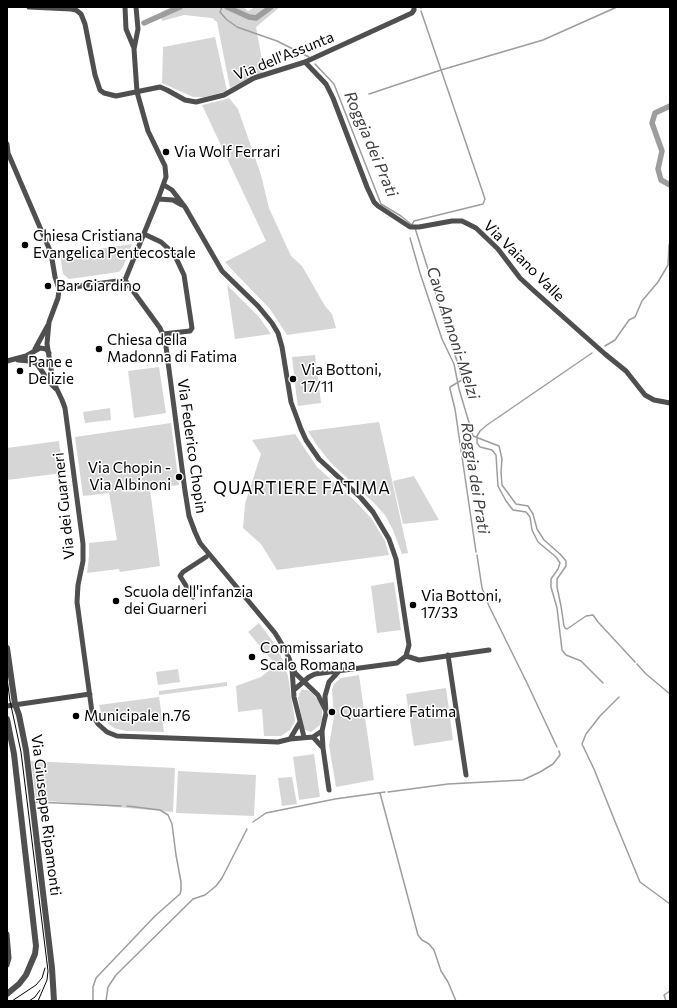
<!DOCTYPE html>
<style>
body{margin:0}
#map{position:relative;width:677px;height:1008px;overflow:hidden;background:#fff;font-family:Commissioner,sans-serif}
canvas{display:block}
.frame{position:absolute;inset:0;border:8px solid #000;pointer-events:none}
</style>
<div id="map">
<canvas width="677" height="1008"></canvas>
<div class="frame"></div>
</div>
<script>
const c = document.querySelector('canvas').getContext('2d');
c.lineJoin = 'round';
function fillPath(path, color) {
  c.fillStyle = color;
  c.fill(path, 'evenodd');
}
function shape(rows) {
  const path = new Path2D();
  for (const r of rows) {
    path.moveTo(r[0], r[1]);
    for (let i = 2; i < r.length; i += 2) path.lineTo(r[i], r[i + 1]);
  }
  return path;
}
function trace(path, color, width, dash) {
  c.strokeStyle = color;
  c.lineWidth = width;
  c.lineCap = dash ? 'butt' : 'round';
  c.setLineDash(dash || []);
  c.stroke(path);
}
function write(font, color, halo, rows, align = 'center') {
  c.font = font + ' Commissioner,sans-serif';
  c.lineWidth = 3;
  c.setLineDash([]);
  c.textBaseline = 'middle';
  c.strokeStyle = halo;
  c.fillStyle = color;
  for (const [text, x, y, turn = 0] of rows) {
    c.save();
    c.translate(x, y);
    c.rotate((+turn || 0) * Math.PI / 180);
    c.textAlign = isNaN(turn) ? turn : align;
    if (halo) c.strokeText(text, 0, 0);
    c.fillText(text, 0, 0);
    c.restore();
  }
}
fillPath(shape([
 [172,7,243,7,248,11,255,7,280,7,256,27,262,60,262,73,253,76,230,88,217,22,212,18,184,15,162,21,161,12],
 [215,37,227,91,205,97,193,97,162,83,163,47],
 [229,98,238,109,261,175,269,208,291,256,302,266,325,306,332,314,336,328,287,335,270,309,237,275,225,262,266,241,202,105,223,100],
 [132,244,123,267,119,272,69,279,63,274,60,255],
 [227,285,259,317,271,334,235,339],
 [315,355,321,403,298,406,296,393,292,357],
 [159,367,166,413,134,418,128,371],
 [110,408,111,420,85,423,83,412],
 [379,422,388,462,408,553,402,554,393,530,385,515,375,504,330,462,316,444,308,431],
 [171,423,179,485,150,489,160,566,120,572,119,569,87,573,89,556,89,543,117,540,109,493,83,496,75,437],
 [295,434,317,467,355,501,372,519,385,541,389,555,277,570,261,544,243,528,245,504,261,454,252,440],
 [59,441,63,473,7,480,7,448],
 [414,476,439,520,403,524,393,481],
 [394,582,401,630,377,633,371,586],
 [259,623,277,647,283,661,288,676,295,721,290,730,281,736,264,736,262,709,238,712,236,686,261,677,276,665,248,632],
 [178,669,180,682,158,685,156,672],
 [359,675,374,780,336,787,329,745,334,717,332,690,334,684,341,678],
 [227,682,227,686,159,695,159,691],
 [446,688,453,740,414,746,406,694],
 [302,690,307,690,311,692,319,701,322,708,322,719,320,725,311,732,305,730,303,726,298,698,300,692],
 [159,697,164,732,126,731,114,728,104,720,101,713,99,705],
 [314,754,320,797,299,800,293,757],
 [31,761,175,768,173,812,36,800],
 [178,771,256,775,254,816,176,813],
 [292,777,297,804,282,806,278,778]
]), '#d6d6d6');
trace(shape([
 [222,7,220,12,226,19,237,27,277,41,309,57],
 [420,7,421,8],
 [315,64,334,84,381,204,401,216,412,225],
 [369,94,441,70,543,40,617,7],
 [412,225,414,221,483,204,485,199,421,11],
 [415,228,462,377,462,380,450,387,450,389,455,409,476,552],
 [410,238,420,273,442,339,454,364,459,389,473,436,499,446,502,459,501,472,502,485,516,504,528,506,533,514,537,529,544,540,560,554,566,561,566,566,557,579,557,587,561,606,564,626,565,628,567,629,586,616,593,615,598,622,635,662],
 [605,346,615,340,629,320,635,317,642,301,658,282,668,265,669,245,670,244],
 [592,353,487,425,480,431,477,436,477,443,480,447,492,450,496,455,498,486,506,501,513,510,526,512,530,517,532,530,538,542,556,557,560,563,558,569,551,579,551,587,557,608,562,650,566,655,581,661,603,683],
 [477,555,482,588,489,606,527,683,557,747],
 [637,664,646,674,670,694],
 [619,697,600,716,586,734,582,744,594,769,616,824,640,882,670,904],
 [388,792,448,784,523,780,540,772,553,764,560,755,559,751],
 [380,793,418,935,422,940,429,944,434,950,441,971,448,982,456,1001],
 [36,802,121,806],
 [253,822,266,813,335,799,385,792],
 [93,1001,93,987,96,978,155,916,180,894,181,890,181,882,176,855,172,824,168,815,160,810,127,806],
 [106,1001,108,987,116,975,193,899,205,895,216,886,222,878,247,829],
 [666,1001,664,995,670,991]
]), '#9d9d9d', 1.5);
trace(shape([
 [227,7,249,17,256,18,271,7],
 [144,23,180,7],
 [670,106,655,113,652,123,662,151,658,169,661,180,670,185]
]), '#9d9d9d', 5.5);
trace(shape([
 [29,7,71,9,76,10,81,14,85,24,95,75,100,90,104,93,116,96,160,87,167,90,185,100,196,102,224,95,254,78,305,62,412,13,414,10,414,7],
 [125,7,126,29,134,48],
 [305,62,326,84,333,98,367,187,374,202,378,206,410,227,419,227,452,221,462,221,476,228,498,249,520,278,533,290,605,354,626,371,645,395,654,400,670,403],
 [7,144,8,153,51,253,55,277,59,289,58,298,49,322,47,344,53,381,62,400,65,408,83,544,83,561,78,585,77,602,92,712,94,717,98,724,107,732,117,736,278,742,290,739,313,737,322,731],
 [164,185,172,190,185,207,222,271,258,306,272,323,278,333,282,347,291,402,301,429,306,440,319,459,361,498,373,512,389,539,396,559,409,645,406,656,397,663,315,674,309,677,295,689],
 [158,199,173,200,182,205],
 [144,234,161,242,170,250,176,258,184,275,192,328,190,331,163,334],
 [125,280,160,328,165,339,185,491,189,516,195,532,200,543,275,633,286,651,295,673,318,695,326,711],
 [125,280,158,199,166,177,165,166,148,131,137,92,134,49,138,29,136,7],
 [59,289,125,280],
 [35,349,48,325],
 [18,360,29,361,41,365,46,363,49,358],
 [7,361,26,356,40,348,46,349,49,353],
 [37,364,50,383,56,389],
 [193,597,180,576,183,572,206,557],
 [448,655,466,775],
 [406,656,419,660,489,650],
 [292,669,294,697,304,737],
 [7,706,90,694],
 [313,737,323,748],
 [290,739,300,722],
 [329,790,323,748,322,731,326,713,325,696,329,682,340,670],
 [7,934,9,958,7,965]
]), '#4f4f4f', 5);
trace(shape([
 [7,648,15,704,19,715,26,750,52,968,54,1001],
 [7,719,14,754,36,946,35,954,26,975,19,984,7,994]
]), '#4f4f4f', 6);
trace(shape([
 [7,678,10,701,21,752,48,971,47,980,38,1001],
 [12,1001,36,985,42,978,45,968],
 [29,1001,35,997,40,990]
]), '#000', 1);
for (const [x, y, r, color] of [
 [166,152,4,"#000"],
 [25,245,4,"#000"],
 [48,286,4,"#000"],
 [99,349,4,"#000"],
 [20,371,4,"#000"],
 [293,379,4,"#000"],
 [179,477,4,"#000"],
 [116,601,4,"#000"],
 [413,605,4,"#000"],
 [252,657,4,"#000"],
 [332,712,4,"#000"],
 [76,716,4,"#000"]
]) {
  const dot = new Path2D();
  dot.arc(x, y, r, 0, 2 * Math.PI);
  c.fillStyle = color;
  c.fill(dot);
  trace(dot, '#fff', 1.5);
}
write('15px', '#000', '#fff', [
 ["Via dell'Assunta",284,56,-22],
 ["Via Vaiano Valle",524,261,45],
 ["Via Federico Chopin",192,446,82],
 ["Via dei Guarneri",64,506,-96],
 ["Via Giuseppe Ripamonti",46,815,83]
]);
write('15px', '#000', '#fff', [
 ["Via Wolf Ferrari",174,152],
 ["Chiesa Cristiana",33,236],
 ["Evangelica Pentecostale",33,253],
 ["Bar Giardino",56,286],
 ["Chiesa della",107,340],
 ["Madonna di Fatima",107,357],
 ["Pane e",28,362],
 ["Delizie",28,379],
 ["Via Bottoni,",301,370],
 ["17/11",301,387],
 ["Via Chopin -",171,468,"right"],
 ["Via Albinoni",171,485,"right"],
 ["Scuola dell'infanzia",124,592],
 ["dei Guarneri",124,609],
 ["Via Bottoni,",421,596],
 ["17/33",421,613],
 ["Commissariato",260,648],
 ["Scalo Romana",260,665],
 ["Quartiere Fatima",340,712],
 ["Municipale n.76",84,716]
], 'left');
write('italic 16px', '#3e3e3e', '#fff', [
 ["Roggia dei Prati",371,144,67],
 ["Cavo Annoni-Melzi",453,333,72],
 ["Roggia dei Prati",475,478,81]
]);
c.letterSpacing = '1px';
write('17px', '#000', '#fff', [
 ["QUARTIERE FATIMA",302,488]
]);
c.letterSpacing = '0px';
</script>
